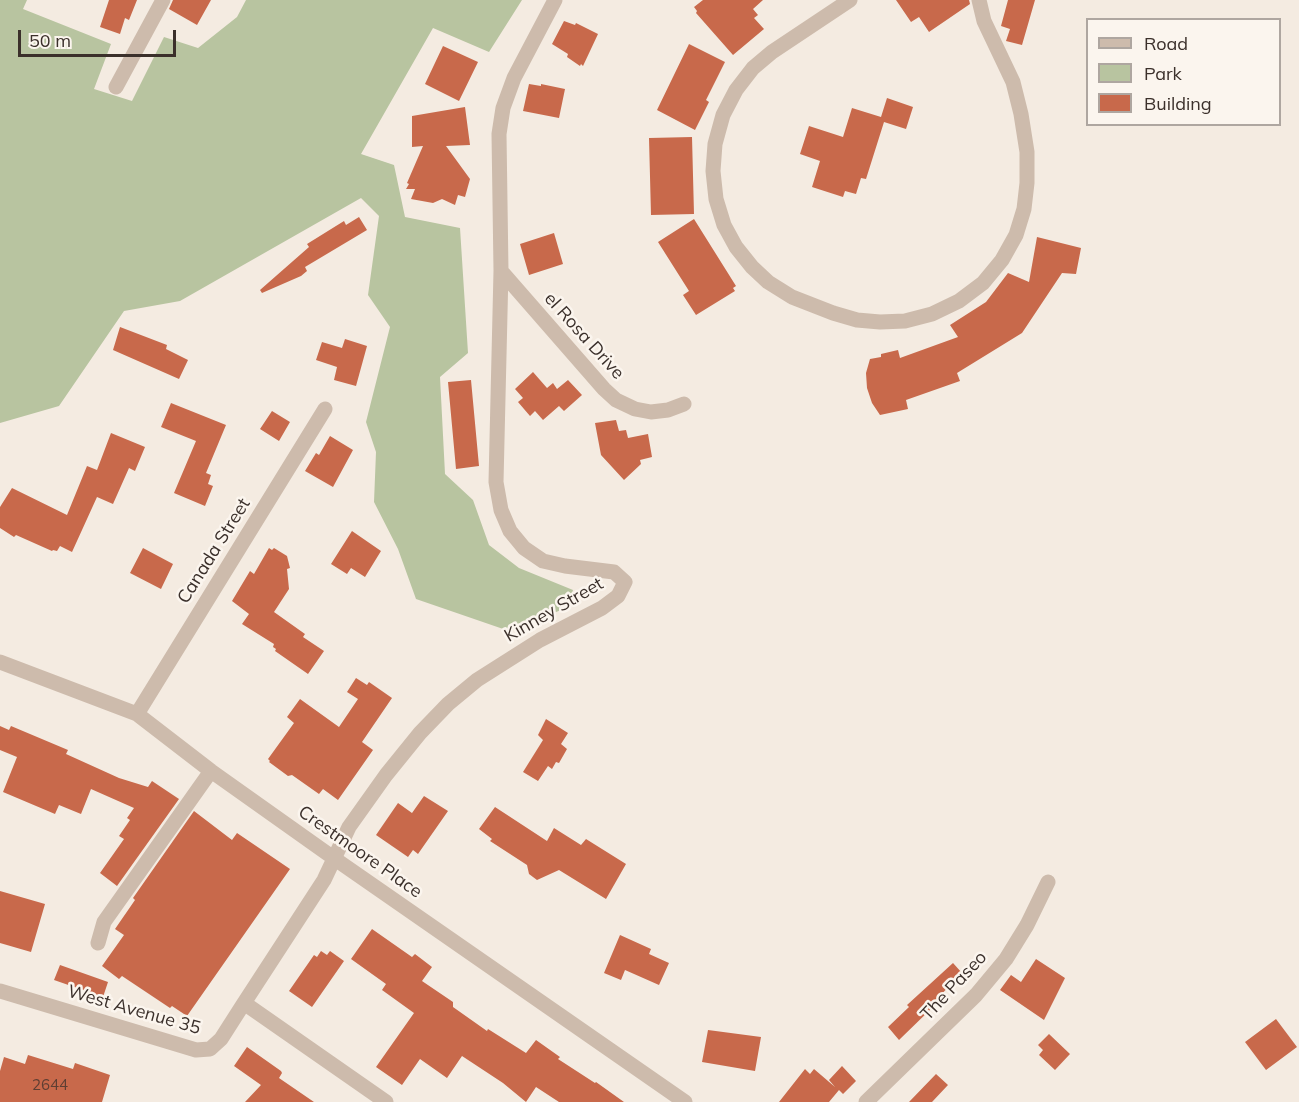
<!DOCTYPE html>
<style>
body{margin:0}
#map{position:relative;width:1299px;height:1102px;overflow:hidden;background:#f4ebe1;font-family:Mulish,sans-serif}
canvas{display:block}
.legend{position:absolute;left:1086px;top:18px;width:195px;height:108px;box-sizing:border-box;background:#fbf5ee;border:2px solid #aea6a0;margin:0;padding:8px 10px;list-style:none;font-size:18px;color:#3b302b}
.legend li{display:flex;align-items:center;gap:12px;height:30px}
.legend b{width:30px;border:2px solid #aea6a0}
.scale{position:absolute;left:18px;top:30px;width:158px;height:27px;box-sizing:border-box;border:3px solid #3b302b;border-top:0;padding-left:8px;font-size:18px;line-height:21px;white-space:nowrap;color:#3b302b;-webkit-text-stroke:4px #fbf5ee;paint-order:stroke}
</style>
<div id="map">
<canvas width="1299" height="1102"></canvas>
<ul class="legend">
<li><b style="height:8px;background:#cdbbac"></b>Road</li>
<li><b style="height:16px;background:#b8c4a0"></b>Park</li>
<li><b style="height:16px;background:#c8694b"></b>Building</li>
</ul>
<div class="scale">50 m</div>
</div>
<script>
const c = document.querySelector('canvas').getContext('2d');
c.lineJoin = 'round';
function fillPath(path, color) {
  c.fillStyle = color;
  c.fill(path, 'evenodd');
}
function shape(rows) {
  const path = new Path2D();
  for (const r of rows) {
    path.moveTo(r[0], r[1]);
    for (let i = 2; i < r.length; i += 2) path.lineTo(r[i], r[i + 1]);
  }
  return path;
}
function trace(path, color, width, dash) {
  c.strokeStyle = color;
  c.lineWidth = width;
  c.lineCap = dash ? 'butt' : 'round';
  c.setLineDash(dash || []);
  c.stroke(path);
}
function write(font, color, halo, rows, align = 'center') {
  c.font = font + ' Mulish,sans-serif';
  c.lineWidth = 5;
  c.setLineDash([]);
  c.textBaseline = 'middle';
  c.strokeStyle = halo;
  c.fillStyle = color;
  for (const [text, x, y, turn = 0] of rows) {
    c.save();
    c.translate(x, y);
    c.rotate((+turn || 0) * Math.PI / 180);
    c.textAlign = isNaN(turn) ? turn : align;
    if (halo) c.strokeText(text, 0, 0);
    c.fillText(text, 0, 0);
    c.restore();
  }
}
fillPath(shape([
 [0,0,27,0,23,9,111,44,94,89,132,101,164,37,198,48,237,17,246,0,522,0,489,52,433,28,361,154,394,165,405,217,460,228,468,353,440,377,445,474,473,500,489,545,519,568,573,590,566,608,509,631,416,599,398,549,374,502,376,452,366,422,390,327,368,295,379,216,361,198,180,301,124,311,59,406,0,423]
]), '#b8c4a0');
fillPath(shape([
 [109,0,137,0,129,20,125,18,120,34,100,27],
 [173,0,211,0,197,25,169,9],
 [703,0,763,0,753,9,758,15,754,18,764,29,733,55,696,13,697,11,694,7],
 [896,0,969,0,970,4,929,32,919,17,911,22],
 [1008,0,1035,0,1022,45,1006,41,1010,29,1001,26],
 [564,21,575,25,576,23,598,34,583,66,581,64,580,66,567,57,568,54,552,44],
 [689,44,725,62,706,100,709,102,695,130,657,110],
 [443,46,478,62,459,101,425,84],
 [529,84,541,86,541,84,565,89,559,118,523,111],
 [887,98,913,107,906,129,884,122,866,179,861,178,856,194,845,191,843,197,812,187,820,161,800,154,809,126,843,137,852,108,881,117],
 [465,107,470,145,446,146,470,179,465,197,458,195,455,205,442,199,433,203,411,199,415,189,406,189,409,184,407,183,423,146,412,147,412,116],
 [692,137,694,214,651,215,649,138],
 [359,217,367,230,305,267,307,271,301,276,262,293,260,290,309,247,307,244,344,221,346,225],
 [694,219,736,286,733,288,735,291,696,315,683,295,689,291,658,242],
 [554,233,563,264,529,275,520,244],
 [1037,237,1081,248,1076,274,1062,273,1022,333,957,373,960,381,906,400,908,409,880,415,872,403,867,388,866,373,870,359,881,357,881,354,898,350,900,358,958,337,950,325,986,302,1008,273,1029,282],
 [120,327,167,345,166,349,188,360,179,379,113,350],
 [345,339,367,346,356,386,334,380,337,367,316,360,322,342,342,348],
 [533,372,547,388,553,383,557,389,568,380,582,395,564,411,559,406,543,420,535,411,530,416,518,402,523,398,515,389],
 [471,380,479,466,456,469,448,382],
 [171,403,226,425,206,473,211,475,208,484,213,486,205,506,174,493,196,441,161,427],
 [272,411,290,422,279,441,260,429],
 [616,420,619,431,626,430,628,438,648,434,652,457,640,460,641,464,624,480,601,455,595,423],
 [111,433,145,447,135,471,129,468,113,504,97,497,72,552,60,546,57,551,53,550,52,551,16,535,14,537,0,528,0,507,12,488,67,515,87,466,97,470],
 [330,436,353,450,333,487,305,471,316,453,319,455],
 [352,531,381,551,365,577,351,568,347,574,331,564],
 [143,548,173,564,161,589,130,573],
 [269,548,272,550,274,548,287,556,290,568,287,569,289,589,274,612,305,634,303,637,324,651,308,674,275,651,276,649,273,647,274,644,242,624,249,614,232,601,250,571,254,574],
 [356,678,367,685,369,682,392,698,362,742,373,750,338,800,323,789,319,794,292,775,288,776,269,762,270,761,268,759,294,723,287,717,300,699,339,727,358,699,347,692],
 [546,719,568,733,561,744,567,749,559,763,556,762,552,769,548,766,538,781,523,772,543,740,538,735],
 [0,726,9,730,11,726,68,750,66,754,119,778,148,787,152,781,179,799,117,886,100,873,124,839,119,836,130,820,127,818,134,808,91,789,81,814,59,805,55,814,3,792,17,757,0,750],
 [424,796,448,811,418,854,413,850,408,857,376,835,398,803,412,813],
 [495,807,547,841,554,828,581,845,586,839,626,864,606,899,559,870,537,880,529,874,527,865,490,841,492,839,479,829],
 [194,811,232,840,237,833,290,869,187,1016,172,1006,170,1008,122,976,119,979,102,966,124,935,115,929,135,900,133,898],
 [0,891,45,904,31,952,0,943],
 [372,929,412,957,415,954,432,967,422,981,453,1002,453,1007,487,1031,488,1029,526,1053,536,1040,560,1057,558,1059,595,1083,596,1082,624,1102,559,1102,536,1087,526,1102,503,1083,462,1056,447,1078,420,1059,402,1085,376,1067,414,1013,382,990,386,984,351,959],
 [620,935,651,949,649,954,669,963,659,985,625,970,621,980,604,973],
 [321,951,327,955,330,951,344,961,312,1007,289,991,314,955,317,957],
 [1036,959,1065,978,1044,1020,1000,990,1011,975,1021,982],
 [953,963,962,973,932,1004,934,1006,899,1040,888,1027,909,1007,907,1005],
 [60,965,108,982,103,997,54,980],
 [1276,1019,1297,1047,1266,1070,1245,1042],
 [708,1030,761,1037,755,1071,702,1062],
 [1049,1034,1070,1054,1055,1070,1039,1055,1043,1050,1038,1045],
 [247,1047,281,1071,282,1073,279,1078,314,1102,245,1102,261,1085,234,1066],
 [28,1055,73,1069,75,1063,110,1075,102,1102,0,1102,0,1071,4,1057,25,1064],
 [842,1066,856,1081,843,1094,839,1090,829,1102,779,1102,805,1069,810,1074,814,1069,835,1087,829,1080],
 [936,1074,948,1085,932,1102,909,1102]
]), '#c8694b');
trace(shape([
 [850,0,772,52,753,68,736,90,723,115,715,144,713,171,716,199,724,225,736,247,752,267,768,282,792,297,833,313,857,320,880,322,905,321,932,314,959,301,983,283,1002,260,1016,235,1024,209,1027,183,1027,152,1021,114,1013,82,984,21,979,0],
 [116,87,163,0],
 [501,271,604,389,616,400,635,409,651,412,668,410,684,404],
 [0,662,137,714,211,771,335,859,685,1102],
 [137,714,325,409],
 [98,943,104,922,211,771],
 [0,991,196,1050,210,1049,221,1039,244,1003,386,1102],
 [244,1003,324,880,349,827,386,775,420,733,448,704,477,680,540,640,602,608,618,596,625,582,614,572,565,566,543,561,524,548,510,531,501,510,496,482,501,271,499,134,503,108,514,78,555,0],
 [866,1102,976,995,1006,959,1027,925,1048,882]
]), '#cdbbac', 15);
write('15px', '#5e3e33', null, [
 ["2644",50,1085]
]);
write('18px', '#3b302b', '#fbf5ee', [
 ["el Rosa Drive",584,336,48],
 ["Canada Street",214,551,-58],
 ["Kinney Street",554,610,-30],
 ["Crestmoore Place",360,852,35],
 ["The Paseo",954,986,-47],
 ["West Avenue 35",134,1010,16]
]);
</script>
